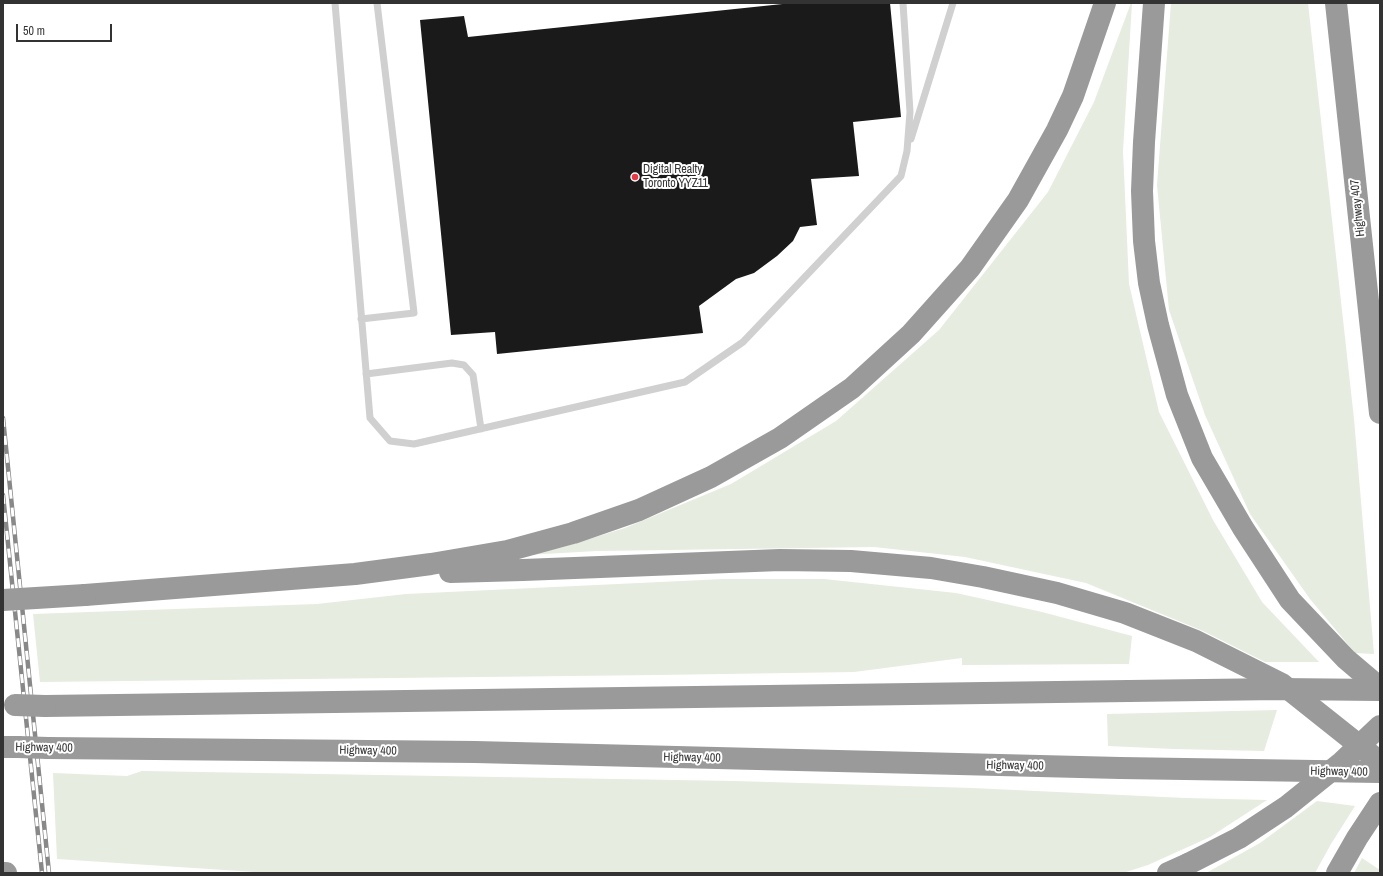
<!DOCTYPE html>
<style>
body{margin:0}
#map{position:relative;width:1383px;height:876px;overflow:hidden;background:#fff;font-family:"Archivo Narrow",sans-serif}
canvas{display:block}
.frame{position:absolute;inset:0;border:4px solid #333;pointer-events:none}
.scale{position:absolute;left:16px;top:24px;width:96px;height:18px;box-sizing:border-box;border:2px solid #333;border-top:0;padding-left:5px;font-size:12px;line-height:14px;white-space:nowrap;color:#333;-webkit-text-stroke:3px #fff;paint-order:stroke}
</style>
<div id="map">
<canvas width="1383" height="876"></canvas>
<div class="frame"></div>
<div class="scale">50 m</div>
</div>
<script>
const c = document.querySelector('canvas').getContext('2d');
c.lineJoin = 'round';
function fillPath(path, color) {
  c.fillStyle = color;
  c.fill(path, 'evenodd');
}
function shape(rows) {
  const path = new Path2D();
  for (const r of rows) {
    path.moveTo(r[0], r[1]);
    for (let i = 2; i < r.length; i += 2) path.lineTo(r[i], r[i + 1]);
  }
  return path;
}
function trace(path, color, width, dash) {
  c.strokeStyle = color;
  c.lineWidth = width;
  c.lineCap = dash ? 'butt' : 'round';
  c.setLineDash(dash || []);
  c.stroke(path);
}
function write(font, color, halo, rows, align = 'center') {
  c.font = font + ' "Archivo Narrow",sans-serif';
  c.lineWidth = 4;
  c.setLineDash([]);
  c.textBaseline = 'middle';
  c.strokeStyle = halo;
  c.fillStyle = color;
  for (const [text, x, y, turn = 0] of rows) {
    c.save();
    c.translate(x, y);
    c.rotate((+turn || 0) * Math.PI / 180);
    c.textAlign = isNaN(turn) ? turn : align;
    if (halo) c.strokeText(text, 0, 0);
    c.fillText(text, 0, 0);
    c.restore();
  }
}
fillPath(shape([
 [1131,3,1132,3,1123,151,1129,284,1159,412,1213,520,1262,602,1319,662,1265,662,1203,631,1086,583,965,557,874,547,597,551,526,555,563,547,625,528,731,484,836,421,939,330,1048,192,1094,102],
 [1171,3,1308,3,1354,419,1374,654,1355,653,1310,599,1250,514,1205,415,1169,310,1157,185],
 [724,579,824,579,956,593,1042,612,1132,636,1129,664,962,665,962,658,854,672,657,675,40,682,33,614,317,604,406,594],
 [1277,710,1264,751,1174,749,1108,746,1107,714],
 [142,771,734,781,972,788,1185,798,1267,800,1210,837,1148,865,1123,873,270,873,57,859,53,773,127,776],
 [1317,801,1355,806,1331,844,1315,873,1206,873,1260,843],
 [1362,858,1380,870,1380,873,1354,873]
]), '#e6ecdf');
fillPath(shape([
 [792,3,890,3,901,117,853,122,859,176,811,179,817,225,800,227,793,241,777,256,754,273,736,279,699,306,703,333,497,354,495,332,451,335,420,20,464,16,468,37]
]), '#1a1a1a');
trace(shape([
 [335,3,370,418,390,441,414,444,685,382,743,342,901,176,907,151,910,112,903,3],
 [911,139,953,3],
 [361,319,414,313,377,3],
 [366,374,452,363,464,365,473,375,481,429]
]), '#d0d0d0', 7);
trace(shape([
 [1154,3,1144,142,1142,191,1144,241,1149,283,1158,325,1177,395,1202,458,1243,528,1290,600,1346,659,1380,688],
 [1336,3,1380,413],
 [450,572,523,570,780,560,851,561,931,568,983,577,1057,593,1125,613,1196,641,1282,684,1380,762],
 [85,595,355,574,431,564,507,551,573,533,639,510,711,477,780,438,852,388,911,334,970,268,1018,200,1057,130,1073,96,1105,3],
 [45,706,1129,691],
 [3,747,18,747],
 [48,748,475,752,1120,768,1380,772],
 [3,873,6,873],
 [1168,873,1188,864],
 [1337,873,1357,838,1380,803]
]), '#9a9a9a', 22);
const rail = shape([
 [3,418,49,873],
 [3,495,42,873]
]);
trace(rail, '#888', 4.5);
trace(rail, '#fff', 3, [9]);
trace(shape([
 [3,600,85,595],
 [1129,691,1279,689,1380,690],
 [15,705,45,706],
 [18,747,48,748],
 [1188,864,1239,838,1286,807,1342,762,1380,726]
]), '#9a9a9a', 22);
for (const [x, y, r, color] of [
 [635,177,4,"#e63946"]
]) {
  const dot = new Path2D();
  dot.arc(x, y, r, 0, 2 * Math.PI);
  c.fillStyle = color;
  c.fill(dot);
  trace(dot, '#fff', 1.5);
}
write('12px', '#333', '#fff', [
 ["Digital Realty",643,170],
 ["Toronto YYZ11",643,184]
], 'left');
write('12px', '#333', '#fff', [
 ["Highway 407",1358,208,-96],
 ["Highway 400",44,748,1],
 ["Highway 400",368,751,1],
 ["Highway 400",692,758,1],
 ["Highway 400",1015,766,1],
 ["Highway 400",1339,772,1]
]);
</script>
